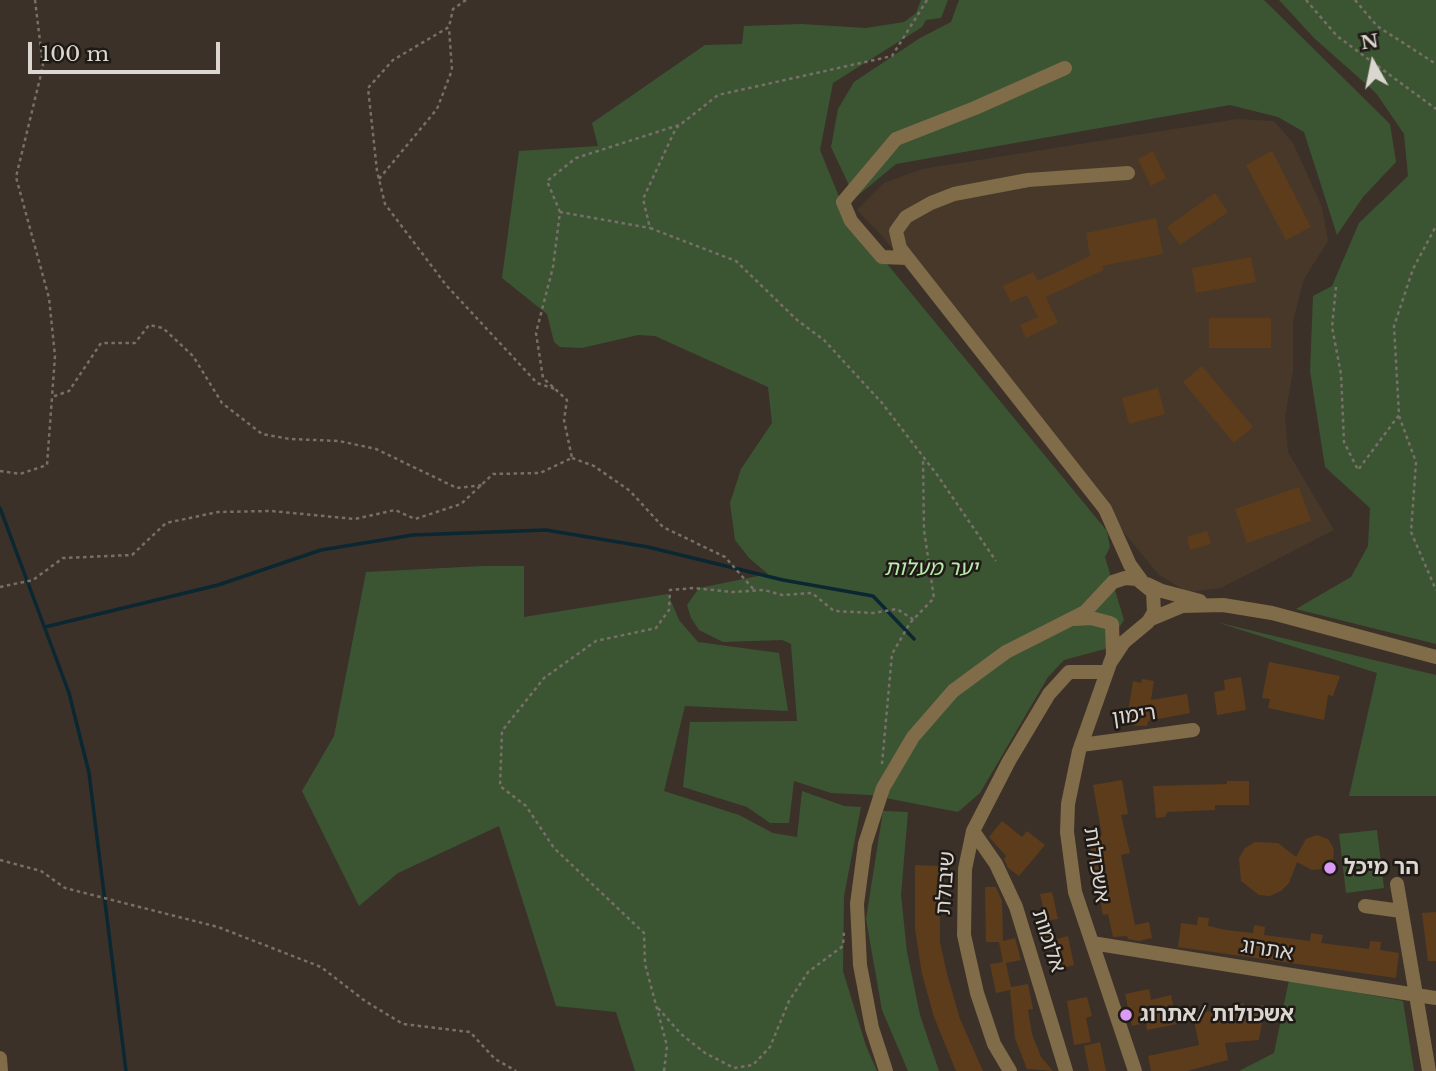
<!DOCTYPE html>
<meta charset="utf-8">
<style>
body{margin:0}
#map{position:relative;width:1436px;height:1071px;overflow:hidden;background:#3b3128;font-family:"Libre Baskerville",serif}
canvas{display:block}
.north{position:absolute;left:1338px;top:28px;width:70px;height:70px;-webkit-text-stroke:5px #1f1a16;paint-order:stroke;rotate:351deg;font-size:19px;font-weight:700;line-height:28px;text-align:center;color:#dcd6d0}
.north::after{content:'';display:block;margin:auto;width:24px;height:32px;background:#dcd6d0;clip-path:polygon(50% 0,100% 100%,50% 72%,0 100%)}
.scale{position:absolute;left:28px;top:42px;width:192px;height:32px;box-sizing:border-box;border:4px solid #dcd6d0;border-top:0;padding-left:9px;font-size:21px;line-height:24px;white-space:nowrap;color:#dcd6d0;-webkit-text-stroke:5px #1f1a16;paint-order:stroke}
</style>
<div id="map">
<canvas width="1436" height="1071"></canvas>
<div class="north">N</div>
<div class="scale">100 m</div>
</div>
<script>
const c = document.querySelector('canvas').getContext('2d');
c.lineJoin = 'round';
function fillPath(path, color) {
  c.fillStyle = color;
  c.fill(path, 'evenodd');
}
function shape(rows) {
  const path = new Path2D();
  for (const r of rows) {
    path.moveTo(r[0], r[1]);
    for (let i = 2; i < r.length; i += 2) path.lineTo(r[i], r[i + 1]);
  }
  return path;
}
function trace(path, color, width, dash) {
  c.strokeStyle = color;
  c.lineWidth = width;
  c.lineCap = dash ? 'butt' : 'round';
  c.setLineDash(dash || []);
  c.stroke(path);
}
function write(font, color, halo, rows, align = 'center') {
  c.font = font + ' "Libre Baskerville","Noto Sans Hebrew",serif';
  c.lineWidth = 5;
  c.setLineDash([]);
  c.textBaseline = 'middle';
  c.strokeStyle = halo;
  c.fillStyle = color;
  for (const [text, x, y, turn = 0] of rows) {
    c.save();
    c.translate(x, y);
    c.rotate((+turn || 0) * Math.PI / 180);
    c.textAlign = isNaN(turn) ? turn : align;
    if (halo) c.strokeText(text, 0, 0);
    c.fillText(text, 0, 0);
    c.restore();
  }
}
fillPath(shape([
 [1237,119,1274,121,1293,143,1322,207,1328,241,1304,279,1293,321,1293,371,1285,417,1288,452,1334,530,1221,588,1187,592,1158,574,883,237,857,210,884,183,922,169]
]), '#47382a');
fillPath(shape([
 [921,0,948,0,941,18,926,20,922,27,833,83,820,150,846,214,1107,531,1110,547,1105,557,1124,620,1105,649,1064,660,1048,677,980,793,958,812,870,795,831,793,794,781,789,823,770,823,747,807,683,787,690,722,797,721,791,644,782,640,723,642,699,630,691,618,687,605,699,588,768,574,749,558,735,540,730,503,741,469,772,423,768,387,655,336,638,335,582,348,560,347,554,342,547,314,502,278,519,151,598,146,592,123,705,45,742,44,744,26,801,24,866,28,904,22,916,13],
 [959,0,1264,0,1390,124,1396,162,1363,197,1337,235,1304,132,1278,117,1230,105,896,164,855,198,831,147,838,109,854,82,920,38,951,22],
 [1279,0,1436,0,1436,644,1296,609,1351,577,1368,546,1370,508,1325,467,1310,371,1313,296,1332,286,1359,223,1408,176,1404,134,1376,93,1314,38],
 [483,566,524,566,524,617,668,594,679,620,698,642,779,653,788,711,685,706,664,791,739,815,773,833,797,837,802,791,844,806,861,807,844,896,843,971,866,1046,877,1071,635,1071,616,1012,556,1006,499,826,398,873,359,906,302,791,334,736,366,572],
 [1216,622,1436,675,1436,796,1349,796,1377,673],
 [883,811,908,812,901,895,907,952,920,1015,939,1071,908,1071,882,1010,866,919],
 [1377,830,1384,888,1346,893,1339,834],
 [1289,980,1403,1001,1414,1071,1239,1071,1274,1053]
]), '#3b5533');
trace(shape([
 [0,508,69,693,89,773,126,1071],
 [45,627,218,585,321,550,413,535,546,530,648,547,783,580,873,596,914,639]
]), '#0b2832', 3.5);
fillPath(shape([
 [1153,151,1166,178,1151,186,1138,159],
 [1272,151,1311,227,1286,240,1246,165],
 [1215,193,1228,212,1180,245,1167,227],
 [1156,218,1163,254,1102,266,1104,270,1046,297,1058,323,1026,338,1020,325,1038,317,1027,295,1011,302,1003,286,1033,272,1038,281,1090,256,1086,233],
 [1251,257,1256,282,1196,293,1192,268],
 [1209,318,1271,318,1271,348,1209,348],
 [1202,366,1253,427,1234,443,1183,382],
 [1158,388,1165,414,1129,424,1122,398],
 [1299,487,1311,521,1247,543,1235,509],
 [1207,531,1211,544,1190,550,1187,537],
 [1269,662,1340,676,1333,696,1328,695,1324,720,1268,708,1270,699,1262,698],
 [1241,677,1246,710,1217,715,1214,692,1225,690,1224,680],
 [1142,679,1154,681,1151,700,1187,694,1190,713,1148,721,1147,726,1126,725,1133,681,1141,683],
 [1122,780,1128,814,1121,815,1130,853,1121,855,1135,925,1149,922,1152,938,1139,941,1128,939,1127,936,1113,937,1108,914,1103,915,1088,838,1102,835,1093,785],
 [1227,781,1249,781,1249,805,1215,805,1215,810,1167,812,1165,817,1156,818,1153,786,1227,784],
 [1002,821,1022,837,1027,831,1045,845,1019,876,1008,868,1004,859,1006,856,989,837],
 [1317,835,1328,839,1334,849,1333,861,1324,869,1312,870,1297,862,1289,883,1281,891,1270,896,1259,895,1241,881,1239,858,1245,848,1255,842,1278,843,1296,857,1306,839],
 [915,865,940,866,940,942,947,974,960,1019,983,1071,956,1071,934,1017,922,974,915,929],
 [985,887,996,887,1002,901,1003,941,1015,938,1021,960,1006,963,1011,987,1028,984,1033,1009,1028,1010,1032,1034,1041,1057,1053,1071,1027,1069,1015,1038,1010,990,996,993,990,964,1003,962,999,942,986,942],
 [1052,892,1058,919,1051,920,1055,940,1043,942,1038,916,1045,914,1040,894],
 [1436,912,1436,961,1428,961,1422,913],
 [1198,917,1209,918,1208,926,1226,930,1253,933,1254,925,1265,927,1264,935,1310,941,1311,933,1323,935,1321,943,1369,949,1370,941,1381,942,1380,950,1399,953,1396,978,1178,947,1181,923,1197,925],
 [1068,936,1074,965,1063,968,1057,939],
 [1149,989,1151,1000,1171,995,1177,1024,1147,1030,1146,1023,1132,1026,1125,994],
 [1087,997,1092,1016,1086,1018,1091,1042,1074,1045,1067,1001],
 [1244,1003,1244,1007,1265,1005,1259,1040,1225,1043,1228,1060,1187,1071,1151,1071,1148,1056,1199,1045,1193,1015],
 [1100,1042,1106,1071,1089,1071,1084,1046]
]), '#5d3c1c');
trace(shape([
 [35,0,43,66,16,177,49,298,55,356,52,397],
 [466,0,453,9,449,27,393,60,368,88,377,171,385,204,446,285,537,383,555,389],
 [927,0,892,56,718,95,676,128,643,199,650,228,736,261,797,320,824,340,882,403,938,476,996,561],
 [1306,0,1337,36,1436,109],
 [1355,0,1377,26,1436,64],
 [379,179,437,109,452,70,449,28],
 [560,212,547,181,576,158,679,125],
 [1336,287,1332,327,1341,374,1344,442,1358,470,1399,415,1394,326,1413,269,1436,226],
 [1399,416,1416,462,1411,532,1436,590],
 [572,458,594,466,630,491,663,527,725,557,755,591],
 [0,471,20,474,47,465,52,397,69,391,101,343,135,343,149,325,163,328,193,356,222,403,262,434,290,439,339,441,376,449,457,488,483,485],
 [0,587,33,580,63,558,132,555,166,523,218,512,271,511,355,519,395,510,415,519,461,504,493,474,540,473,572,458,564,420,567,400,543,378,536,333,553,267,560,212,650,228],
 [882,764,892,654,910,623,934,598,924,530,923,458],
 [0,860,41,871,65,888,218,927,321,967,365,1001,403,1024,470,1032,495,1059,516,1071],
 [658,1008,681,1034,705,1053,734,1068,753,1065,770,1047,789,1001,808,972,843,946,844,932],
 [664,1071,667,1046,645,964,644,933,554,848,526,806,500,786,502,731,544,678,596,641,656,628,669,610,670,590,694,588,732,592,764,590,782,595,812,593,834,611,873,613,897,609,914,620]
]), '#786f68', 2.5, [3.5, 3.5]);
trace(shape([
 [1128,173,1028,180,954,194,931,203,906,217,896,231,900,248,1105,509,1130,565,1141,580],
 [907,258,882,257,851,221,843,202,896,139,975,108,1065,68],
 [1147,584,1162,591,1200,601],
 [1075,619,1091,618,1110,623],
 [1151,619,1182,606,1223,605,1272,613,1436,657],
 [1112,624,1113,655,1079,751,1068,804,1067,832,1075,892,1135,1071],
 [1081,745,1193,730],
 [973,831,996,864,1016,907,1066,1071],
 [1397,884,1429,1071],
 [1365,906,1401,911],
 [1092,943,1436,998],
 [0,1058,1,1071],
 [886,1071,872,1028,860,965,857,904,865,844,883,788,913,737,953,691,1006,652,1085,612,1113,582,1125,578,1137,579,1153,592,1154,612,1148,622,1124,642,1110,663],
 [1010,1071,994,1044,977,993,964,935,965,869,973,831,1009,761,1049,694,1069,672,1107,672]
]), '#806c49', 14);
for (const [x, y, r, color] of [
 [1330,868,7,"#da9af6"],
 [1126,1015,7,"#da9af6"]
]) {
  const dot = new Path2D();
  dot.arc(x, y, r, 0, 2 * Math.PI);
  c.fillStyle = color;
  c.fill(dot);
  trace(dot, '#1f1a16', 2.5);
}
write('italic 21px', '#b9e9ac', '#1f1a16', [
 ["יער מעלות",931,569]
]);
write('21px', '#dcd6d0', '#1f1a16', [
 ["רימון",1134,716,-8],
 ["אשכולות",1096,865,81],
 ["שיבולת",946,883,-86],
 ["אלומות",1048,941,72],
 ["אתרוג",1267,950,9]
]);
write('bold 21px', '#dcd6d0', '#1f1a16', [
 ["הר מיכל",1344,868],
 ["אשכולות /אתרוג",1140,1015]
], 'left');
</script>
